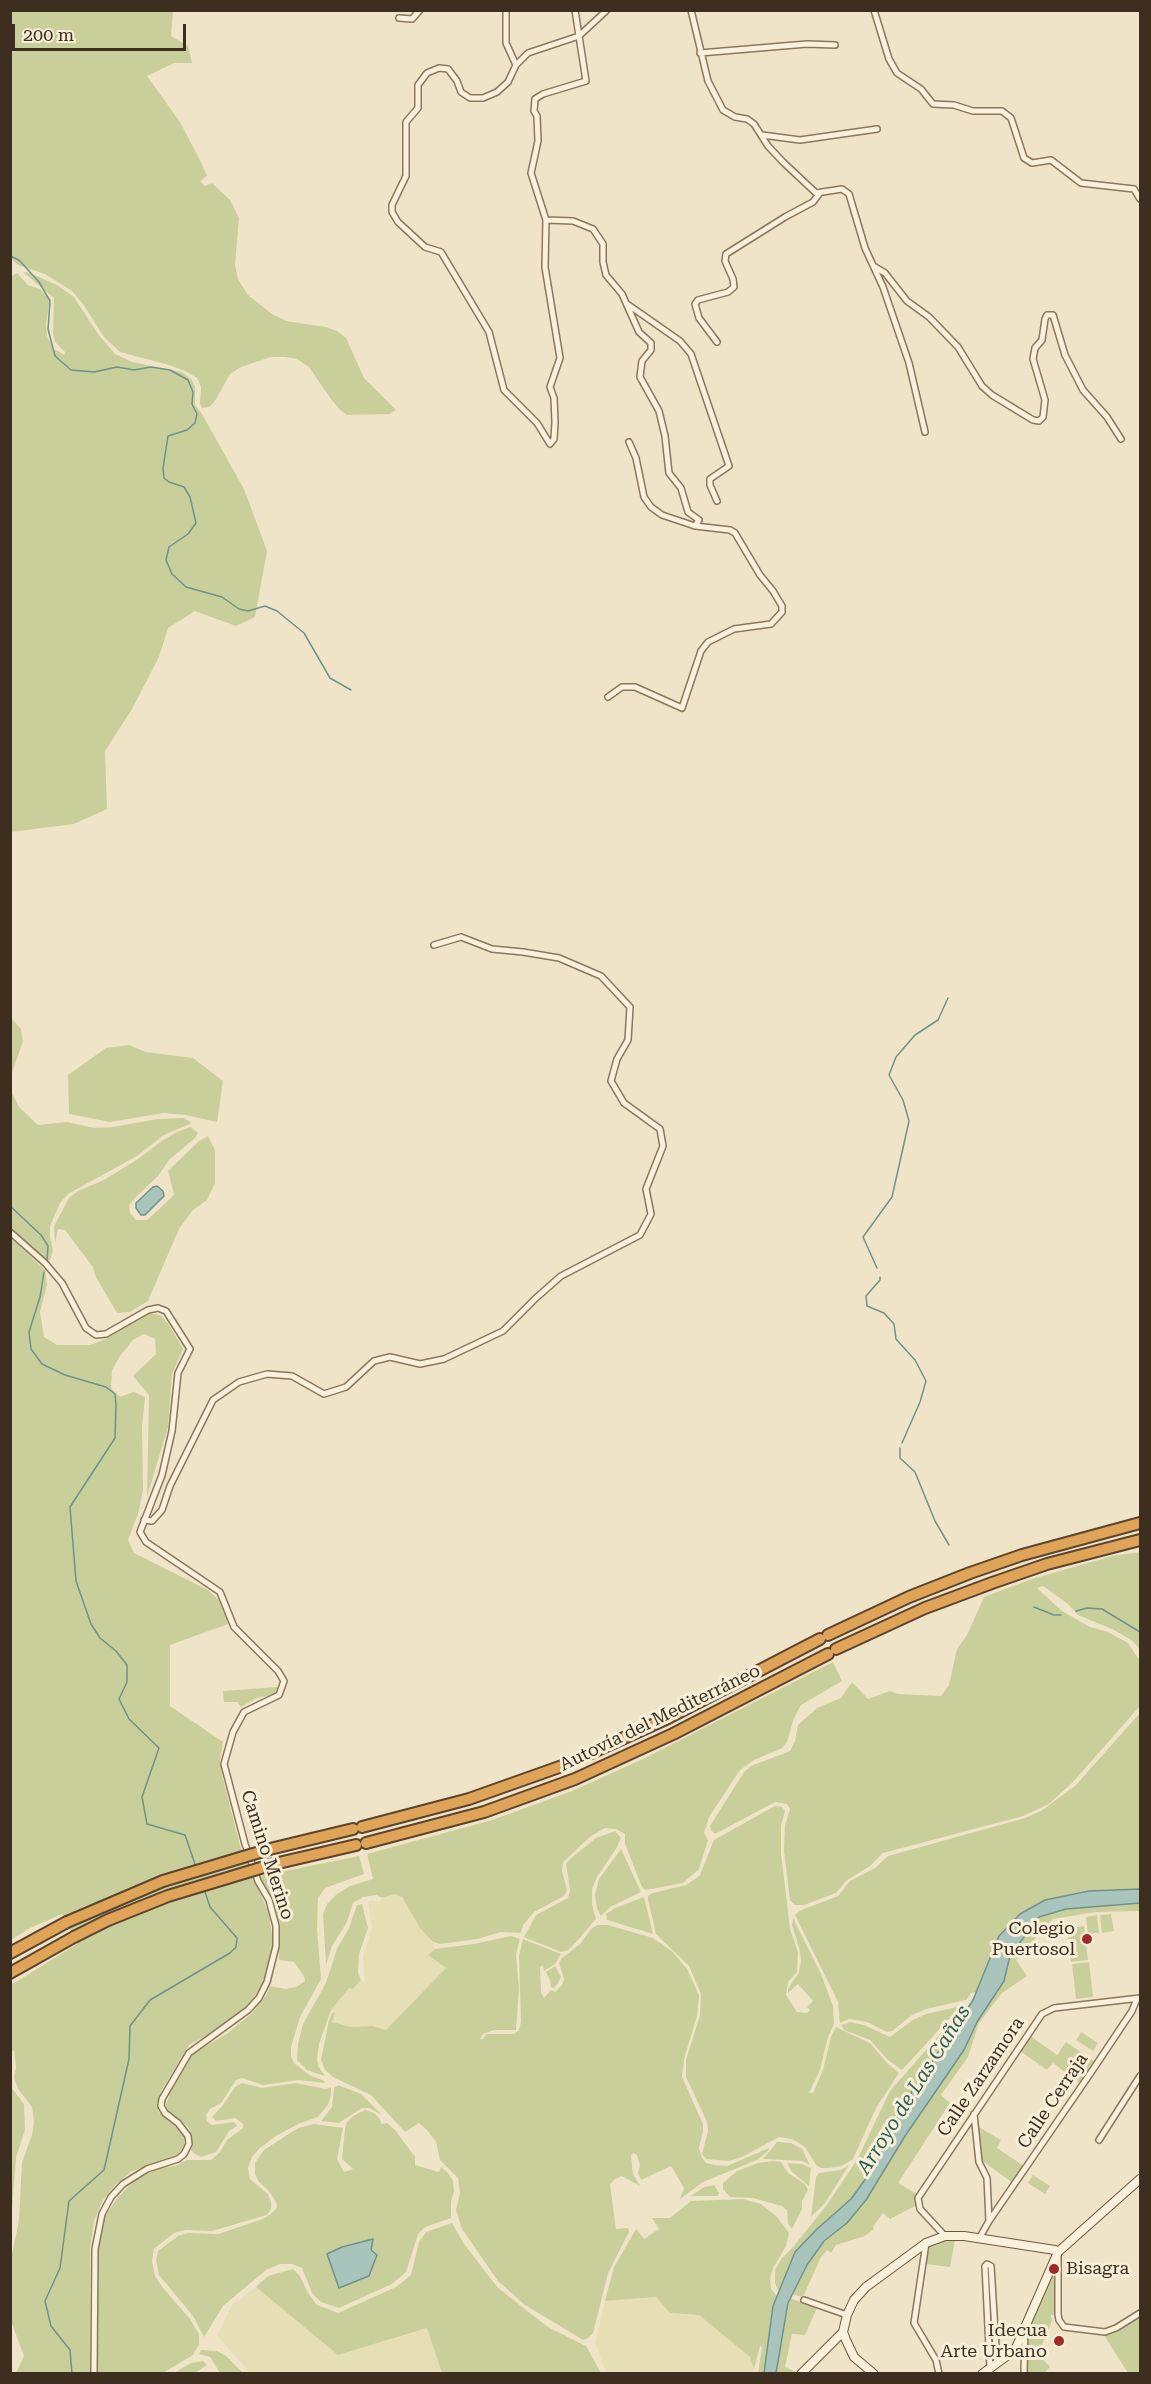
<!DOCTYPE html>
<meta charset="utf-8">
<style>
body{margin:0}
#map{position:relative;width:1151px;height:2384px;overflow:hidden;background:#f0e4c8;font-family:"Roboto Serif",serif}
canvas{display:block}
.frame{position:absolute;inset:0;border:12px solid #3d2e20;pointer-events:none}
.scale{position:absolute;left:12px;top:24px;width:174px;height:27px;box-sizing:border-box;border:3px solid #3d2e20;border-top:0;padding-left:8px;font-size:18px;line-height:21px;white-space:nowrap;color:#3d2e20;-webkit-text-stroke:4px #f7eed8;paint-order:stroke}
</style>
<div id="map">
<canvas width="1151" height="2384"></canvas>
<div class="frame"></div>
<div class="scale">200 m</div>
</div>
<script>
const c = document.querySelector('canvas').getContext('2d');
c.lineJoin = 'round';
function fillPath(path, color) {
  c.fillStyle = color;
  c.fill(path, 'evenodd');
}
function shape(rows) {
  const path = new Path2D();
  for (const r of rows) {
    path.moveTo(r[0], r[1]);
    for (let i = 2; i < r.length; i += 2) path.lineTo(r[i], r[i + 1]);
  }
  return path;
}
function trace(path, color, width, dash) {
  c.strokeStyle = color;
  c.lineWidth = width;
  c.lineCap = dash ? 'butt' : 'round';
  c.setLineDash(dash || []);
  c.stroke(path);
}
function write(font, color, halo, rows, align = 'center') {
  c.font = font + ' "Roboto Serif",serif';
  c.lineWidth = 6;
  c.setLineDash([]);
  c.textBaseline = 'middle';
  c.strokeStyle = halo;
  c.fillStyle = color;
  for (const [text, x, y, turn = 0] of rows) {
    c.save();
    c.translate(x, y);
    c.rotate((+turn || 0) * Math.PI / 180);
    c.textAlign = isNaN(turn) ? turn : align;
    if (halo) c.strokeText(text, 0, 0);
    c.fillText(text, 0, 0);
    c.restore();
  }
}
fillPath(shape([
 [394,1894,402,1897,420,1928,433,1942,435,1949,428,1955,446,1968,386,2030,373,2026,351,2027,331,2022,335,2013,331,2010,349,1987,353,1989,361,1980,365,1982,363,1956,372,1928,368,1902,370,1900,380,1902,382,1898],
 [256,2287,338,2355,428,2328,442,2373,249,2373,245,2367,217,2336,232,2305],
 [656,2297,670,2313,699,2315,750,2357,755,2373,606,2373,595,2343,605,2301]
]), '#e6deb5');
fillPath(shape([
 [10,11,173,11,171,36,188,46,192,63,174,63,147,76,180,122,200,160,207,176,200,181,205,186,212,183,230,200,239,218,235,265,238,279,248,295,272,314,286,321,326,327,337,331,346,338,364,378,396,410,390,414,347,415,340,410,331,399,309,367,297,359,285,357,271,357,241,367,230,374,215,401,209,407,202,408,200,404,201,387,197,378,185,371,169,365,120,352,104,337,83,304,72,291,45,274,18,265,10,257],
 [23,272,30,273,57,285,74,297,98,334,115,354,132,362,182,372,192,380,195,387,195,405,202,414,244,489,267,551,255,617,236,626,195,611,168,628,159,657,132,709,105,751,107,809,74,824,11,832,11,276,17,273,28,285,40,289,48,298,49,303,46,324,47,336,54,349,64,355,65,352,55,342,53,332,54,298],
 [11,1018,21,1029,23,1041,11,1076],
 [129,1045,146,1052,193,1058,223,1081,217,1122,186,1115,164,1113,110,1122,69,1114,68,1075,106,1048],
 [10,1089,19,1107,38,1125,67,1122,94,1128,113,1127,158,1119,184,1118,192,1123,164,1135,137,1156,68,1194,60,1203,50,1226,50,1237,53,1250,49,1263,11,1228],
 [191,1127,198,1133,195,1138,169,1160,158,1176,133,1200,129,1205,130,1213,136,1220,147,1220,171,1198,174,1194,168,1171,199,1141,208,1136,215,1150,215,1183,207,1200,193,1210,179,1229,148,1301,130,1312,117,1313,96,1277,93,1267,65,1230,58,1229,55,1243,54,1226,69,1198,78,1191,104,1180,138,1159,163,1140,179,1131],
 [11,1238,45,1270,47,1285,40,1312,44,1337,57,1345,90,1345,106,1339,148,1313,160,1315,168,1323,183,1349,172,1374,168,1427,147,1497,149,1395,133,1376,156,1354,155,1339,144,1334,133,1340,120,1356,112,1370,111,1388,120,1397,134,1392,145,1397,142,1427,143,1490,139,1511,128,1540,134,1553,208,1590,219,1600,228,1624,170,1645,170,1706,223,1742,220,1760,223,1779,240,1846,269,1914,273,1941,268,1967,260,1989,249,2004,230,2023,189,2045,161,2091,157,2105,159,2112,181,2131,184,2138,184,2145,179,2154,132,2171,115,2185,103,2200,94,2221,90,2248,90,2373,16,2373,24,2356,11,2321,11,2259,19,2220,22,2162,32,2135,34,2122,32,2107,18,2089,14,2077,16,2068,14,2050,12,2051,11,2071,11,1985,77,1944,62,1914,30,1928,11,1940],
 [1140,1552,1140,1650,1133,1641,1114,1630,1078,1615,1068,1604,1043,1586,1037,1588,1062,1611,1090,1627,1108,1632,1128,1643,1140,1661,1140,1706,1072,1783,1049,1804,1023,1816,883,1853,870,1866,846,1881,836,1893,804,1905,795,1905,790,1900,784,1851,785,1826,790,1809,787,1804,775,1802,721,1831,715,1834,711,1830,710,1826,744,1772,751,1766,790,1751,795,1741,798,1725,817,1708,841,1698,852,1682,868,1699,890,1691,898,1694,941,1696,949,1685,957,1649,967,1635,984,1597,1032,1579,1112,1556],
 [833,1662,842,1681,801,1705,794,1718,787,1742,782,1748,754,1760,740,1770,709,1817,704,1833,708,1840,699,1869,683,1883,646,1890,642,1887,625,1844,625,1834,616,1829,605,1828,591,1836,563,1862,562,1871,567,1890,564,1896,534,1912,523,1925,521,1933,501,1932,477,1939,440,1944,433,1942,420,1928,402,1897,394,1894,382,1898,376,1895,363,1897,353,1903,347,1922,332,1946,326,1965,323,1914,327,1904,337,1894,350,1886,373,1879,367,1854,492,1820,572,1791,645,1758],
 [277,1687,277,1691,273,1695,257,1698,241,1707,237,1702,224,1702,223,1691],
 [1140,1713,1140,1889,1089,1891,1045,1900,986,1970,976,1992,971,1993,966,2000,926,2009,912,2015,892,2031,887,2032,867,2022,849,2019,840,2023,838,2002,795,1915,799,1911,838,1896,850,1881,875,1868,888,1856,1025,1818,1041,1811,1075,1786],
 [775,1806,782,1807,785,1811,781,1826,781,1853,790,1929,798,1952,797,1972,788,1982,786,1995,797,2012,807,2013,810,2010,807,2007,813,2001,798,1984,788,1993,788,1989,799,1972,801,1960,800,1951,792,1925,793,1918,821,1974,833,2006,834,2024,828,2037,820,2070,809,2093,813,2093,823,2070,831,2037,836,2027,870,2043,888,2064,899,2073,876,2108,853,2159,842,2166,829,2168,821,2168,816,2165,805,2147,792,2139,779,2137,742,2157,729,2161,706,2159,702,2154,708,2131,707,2122,686,2077,686,2060,700,2015,701,1994,689,1966,656,1934,648,1900,648,1896,653,1893,686,1885,695,1879,700,1875,714,1840],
 [615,1831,621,1838,616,1849,597,1877,592,1889,592,1905,596,1919,577,1941,568,1950,561,1952,524,1937,536,1915,568,1898,570,1890,566,1864,571,1858,596,1838],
 [621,1849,641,1892,610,1907,601,1916,597,1909,595,1895,599,1879],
 [359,1856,364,1874,325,1888,318,1898,317,1929,321,1979,300,2017,291,2047,291,2057,295,2064,311,2076,323,2080,325,2083,298,2080,263,2085,242,2078,236,2080,221,2103,210,2109,206,2115,207,2121,212,2125,234,2122,237,2126,229,2131,216,2152,201,2157,195,2154,191,2150,193,2145,189,2128,168,2111,166,2105,170,2093,194,2053,228,2033,251,2014,266,1996,270,1986,286,1989,296,1987,305,1981,304,1976,294,1962,279,1960,278,1920,274,1904,260,1876],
 [644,1897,653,1934,607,1920,606,1914,615,1908],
 [1140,1903,1140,1911,1095,1912,1053,1919,1016,1960,1027,1976,1002,1993,979,2023,968,2057,941,2095,950,2103,898,2183,917,2194,915,2206,890,2219,883,2213,873,2227,874,2229,865,2236,836,2245,831,2253,827,2250,820,2259,803,2297,791,2294,807,2265,824,2241,847,2223,866,2200,905,2136,964,2050,977,2022,1004,1981,1010,1956,1039,1917,1066,1909],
 [362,1904,368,1928,359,1954,358,1973,361,1980,353,1989,349,1988,331,2010,319,2044,317,2059,318,2066,325,2076,318,2074,307,2070,297,2060,298,2044,303,2024,326,1983,337,1949,349,1928,357,1905],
 [1111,1914,1114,1931,1102,1933,1100,1915],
 [1097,1915,1099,1933,1088,1934,1086,1917],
 [597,1925,608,1925,653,1938,673,1952,687,1969,699,1995,697,2016,684,2059,682,2077,703,2124,703,2132,699,2148,702,2158,706,2163,714,2165,727,2166,769,2148,768,2151,757,2160,703,2182,680,2199,684,2188,671,2166,641,2180,638,2173,640,2165,637,2155,634,2153,631,2155,633,2174,640,2186,622,2176,615,2179,610,2184,616,2229,628,2228,629,2232,608,2273,593,2333,588,2338,583,2340,525,2305,498,2281,462,2229,456,2210,460,2193,458,2178,440,2160,436,2142,427,2130,419,2123,405,2132,371,2095,333,2077,325,2070,321,2060,329,2020,333,2012,335,2013,332,2022,351,2027,373,2026,386,2030,446,1968,428,1955,435,1949,474,1944,511,1936,520,1939,516,1955,519,1988,516,2030,494,2030,483,2034,480,2039,483,2039,487,2034,514,2034,519,2030,521,2022,519,1956,523,1939,561,1954,555,1964,544,1971,543,1965,540,1967,541,1992,544,1998,551,1990,555,1992,562,1985,564,1979,559,1963,562,1958,580,1944,591,1929],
 [1084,1926,1088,1960,1071,1962,1067,1928],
 [1089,1962,1093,1997,1076,1999,1072,1964],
 [555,1966,561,1977,558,1983,554,1988,551,1987,550,1981,546,1972],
 [957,2007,958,2009,902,2070,888,2060,870,2040,844,2030,841,2025,850,2022,864,2025,890,2037,913,2020,926,2014],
 [962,2009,965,2011,909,2096,872,2170,851,2199,817,2229,795,2252,779,2292,775,2283,775,2270,782,2258,793,2247,826,2206,857,2160,890,2091],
 [1081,2032,1098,2043,1093,2051,1076,2040],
 [1030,2036,1057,2055,1066,2042,1094,2061,1080,2083,1053,2063,1047,2070,1020,2051],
 [242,2083,262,2088,296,2083,326,2089,331,2087,331,2094,328,2105,318,2117,298,2124,276,2136,260,2148,252,2157,248,2168,250,2179,268,2194,271,2202,271,2209,267,2215,212,2231,186,2230,174,2233,154,2249,152,2261,155,2276,163,2288,190,2319,199,2334,199,2345,193,2355,163,2373,97,2374,98,2258,100,2235,105,2216,118,2197,135,2180,157,2169,175,2166,187,2160,211,2160,220,2152,227,2140,243,2128,243,2124,235,2118,216,2121,212,2117,223,2105,235,2087],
 [338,2085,361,2094,382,2115,369,2108,362,2108,339,2123,321,2121,332,2107,334,2088],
 [11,2087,24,2104,25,2130,16,2157,11,2223],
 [365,2110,374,2113,380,2119,381,2124,387,2123,395,2130,415,2157,415,2165,439,2172,441,2167,448,2173,453,2181,454,2191,451,2202,451,2218,425,2227,418,2234,406,2272,392,2284,339,2308,321,2302,312,2293,302,2268,292,2264,280,2264,266,2270,223,2306,204,2337,193,2316,159,2275,156,2260,158,2251,178,2236,187,2233,218,2234,263,2219,272,2213,277,2207,276,2202,269,2191,259,2182,255,2174,255,2163,264,2150,298,2128,314,2124,343,2128,337,2159,344,2172,353,2169,342,2159,345,2129,347,2122,353,2116],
 [979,2127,1001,2140,997,2148,1024,2166,1013,2183,981,2160],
 [777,2142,791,2143,802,2149,810,2165,802,2161,763,2159],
 [773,2161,781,2162,788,2173,805,2184,808,2190,802,2201,802,2209,792,2229,788,2224,787,2210,782,2206,753,2198,730,2197,723,2189,723,2183,737,2171,758,2163],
 [787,2163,802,2164,811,2168,809,2186,792,2172],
 [849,2165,825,2203,811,2217,816,2177,819,2173,841,2170],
 [1033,2175,1050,2186,1045,2194,1028,2183],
 [714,2185,719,2193,718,2196,691,2196,704,2187],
 [743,2199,761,2204,777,2217,789,2233,786,2246,773,2268,770,2279,771,2289,777,2296,773,2306,764,2373,758,2373,762,2347,760,2346,754,2369,750,2357,699,2315,670,2313,656,2297,605,2301,614,2267,636,2229,644,2239,659,2229,652,2218,670,2218,691,2201],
 [452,2223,464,2244,498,2288,548,2327,586,2346,601,2373,442,2373,427,2328,338,2355,256,2287,268,2276,293,2269,300,2276,308,2293,317,2305,338,2313,396,2287,411,2275,419,2242,426,2232],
 [945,2240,955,2240,950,2267,926,2264,929,2247],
 [1053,2271,1055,2272,1055,2315,1051,2315,1052,2321,1042,2345,1042,2358,1050,2367,1044,2373,1026,2374,1027,2330],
 [790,2298,817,2308,805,2335,792,2334,785,2367,798,2373,776,2374],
 [1140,2316,1140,2373,1128,2373,1104,2335,1115,2333],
 [201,2350,217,2351,226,2356,243,2373,220,2373,210,2357,199,2354],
 [203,2361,207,2365,195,2373,174,2373,191,2363]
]), '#c9cf9b');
const water = shape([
 [157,1186,163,1191,164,1196,145,1215,141,1215,136,1208,136,1203,153,1187,157,1186],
 [1140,1889,1140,1903,1066,1909,1039,1917,1010,1956,1004,1981,977,2022,964,2050,905,2136,866,2200,847,2223,824,2241,807,2265,788,2303,776,2373,764,2373,773,2306,795,2252,817,2229,851,2199,872,2170,909,2096,973,2000,999,1936,1020,1914,1045,1900,1089,1891,1140,1889],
 [373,2239,371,2250,377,2255,369,2276,339,2288,327,2254,342,2247,373,2239]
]);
fillPath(water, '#a9c4bc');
trace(water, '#6f938a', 1.5);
trace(shape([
 [10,256,19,260,39,282,50,301,48,329,55,356,71,370,94,372,117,367,134,370,151,367,170,370,188,380,193,392,192,404,197,414,195,423,187,430,168,436,163,468,164,478,169,482,184,487,190,497,196,523,188,534,169,547,166,560,172,574,186,587,222,597,239,609,248,611,265,606,277,611,304,633,330,678,351,690],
 [10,1206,41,1235,48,1246,47,1260],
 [877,1268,863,1237,892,1197,909,1121,903,1100,889,1075,896,1057,915,1035,938,1020,948,998],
 [44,1272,40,1297,29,1332,31,1349,42,1364,65,1375,106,1387,115,1394,116,1405,115,1438,70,1507,76,1581,91,1624,100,1638,116,1651,127,1665,127,1682,119,1699,129,1719,159,1748,142,1797,147,1824,185,1835,196,1867],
 [880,1277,880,1280,866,1296,867,1306,884,1313,894,1324,896,1339,915,1360,926,1381,920,1402,902,1443],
 [900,1448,900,1458,915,1472,935,1521,949,1545],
 [1034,1607,1054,1615,1061,1615],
 [1076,1611,1087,1608,1102,1609,1140,1632],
 [72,2374,70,2350,51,2326,45,2301,60,2268,69,2201,104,2170,129,2059,130,2026,150,2000,230,1953,236,1947,237,1938,210,1907,204,1889]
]), '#6f938a', 1.5);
const street = shape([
 [506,10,506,43,516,65],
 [575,10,579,36,586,81,543,94,535,99,534,111,537,116,538,141,531,173,546,220,545,267,560,358,550,387,554,398,555,422,554,439,550,444,537,423,504,390,489,332,441,252,425,247,398,222,392,212,392,205,406,176,406,122,418,108,418,85,427,73,439,68,448,69,457,81,461,92,470,98,483,98,497,92,508,82,516,65,528,53,579,36,607,10],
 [691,10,708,81,723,110,735,117,747,119,754,124,768,146,783,162,816,193,842,189,849,194,865,248,883,287,909,363,925,432],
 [874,10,889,59,897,73,921,89,933,104,954,105,973,111,1002,111,1011,118,1024,158,1032,163,1051,160,1081,183,1134,189,1140,199],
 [399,18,412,19,420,10],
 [700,53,807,44,835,45],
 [762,135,800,140,877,129],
 [546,220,573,221,593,229,603,244,603,262,606,275,622,294,639,332,651,343,651,350,642,361,640,377,659,411,665,436,669,473,681,488,688,512,699,520,695,526,662,515,651,507,644,497,636,458,629,442],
 [875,267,885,273,907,301,929,317,958,347,982,386,992,395,1033,420,1039,421,1043,417,1045,400,1033,359,1035,348,1042,340,1045,319,1047,315,1053,315,1065,355,1083,390,1107,417,1121,439],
 [627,304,680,341,691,354,729,466,710,479,710,485,717,501],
 [717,342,699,318,695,304,698,300,728,292,734,287,733,279,725,261,726,254,785,217,813,202,819,194],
 [608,697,622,687,635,687,682,708,701,651,708,642,734,629,771,624,782,612,782,606,773,591,760,575,735,533,730,530,695,526],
 [10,1232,45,1263,62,1283,86,1328,96,1335,106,1334,148,1310,158,1308,166,1311,190,1349,178,1373,172,1431,162,1475,140,1532,146,1542,220,1592,234,1627,278,1671,284,1681,279,1695,244,1712,233,1732,224,1764,245,1844,258,1881,269,1900,276,1926,276,1946,267,1982,259,1998,248,2010,189,2053,162,2099,161,2106,165,2113,178,2123,188,2136,189,2144,184,2154,178,2159,147,2169,123,2184,111,2197,102,2214,95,2249,94,2374],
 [144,1520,152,1521,162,1510,170,1486,213,1400,239,1382,267,1374,292,1376,324,1394,346,1387,374,1361,390,1357,420,1364,444,1359,503,1331,536,1298,561,1276,640,1235,651,1214,646,1189,663,1146,660,1129,624,1103,611,1081,617,1059,628,1040,630,1007,601,976,559,958,523,952,492,949,461,937,434,945],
 [974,2114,979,2162,987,2178,989,2221,980,2237],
 [1099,2140,1140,2076],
 [989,2221,1092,2071,1132,2011,1137,1999],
 [945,2236,920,2209,918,2198,1042,2014,1054,2008,1140,1998],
 [926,2243,914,2323,936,2360,939,2374],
 [1058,2254,1058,2314,1059,2320,1064,2327,1105,2332,1116,2328,1140,2313],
 [804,2300,847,2315],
 [990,2368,985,2266,987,2264,991,2266,997,2363],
 [1024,2374,1025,2330]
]);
const secondary = shape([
 [801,2374,843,2332],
 [874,2374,854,2357,846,2340,843,2332,847,2315,854,2300,866,2287,926,2243,945,2236,964,2236,1055,2250,1058,2252],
 [982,2374,1015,2350,1058,2252,1140,2179]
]);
const highway = shape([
 [828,1635,909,1597,970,1573,1022,1555,1140,1523],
 [836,1649,925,1608,992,1583,1047,1564,1140,1540],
 [362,1827,469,1799,562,1766,668,1718,820,1639],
 [366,1843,484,1812,575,1779,673,1734,828,1654],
 [270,1849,353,1829],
 [274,1864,356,1845],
 [10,1953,67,1922],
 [10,1973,74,1937]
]);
trace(street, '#8d765c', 8);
trace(secondary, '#6f573f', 10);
trace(highway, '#5b4430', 14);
trace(street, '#faf1dc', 5);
trace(secondary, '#faf1dc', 8);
trace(highway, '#e0a458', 10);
const highwayBridge = shape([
 [67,1922,163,1881,270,1849],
 [74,1937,108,1920,168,1896,274,1864]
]);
trace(highwayBridge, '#5b4430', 14, []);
trace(highwayBridge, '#e0a458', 10);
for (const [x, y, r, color] of [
 [1087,1939,6,"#9e2a2b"],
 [1054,2269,6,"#9e2a2b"],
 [1059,2341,6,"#9e2a2b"]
]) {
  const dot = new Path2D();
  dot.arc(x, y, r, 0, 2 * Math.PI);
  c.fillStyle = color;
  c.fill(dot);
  trace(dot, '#f7eed8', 2);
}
write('18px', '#3d2e20', '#f7eed8', [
 ["Autovía del Mediterráneo",660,1718,-26],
 ["Camino Merino",267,1855,72],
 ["Calle Zarzamora",981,2077,-56],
 ["Calle Cerraja",1053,2101,-56]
]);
write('18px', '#3d2e20', '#f7eed8', [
 ["Colegio",1075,1929],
 ["Puertosol",1075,1950],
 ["Bisagra",1066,2269,"left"],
 ["Idecua",1047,2331],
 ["Arte Urbano",1047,2352]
], 'right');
write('italic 20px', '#2f5d5a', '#f7eed8', [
 ["Arroyo de Las Cañas",914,2090,-58]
]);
</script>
